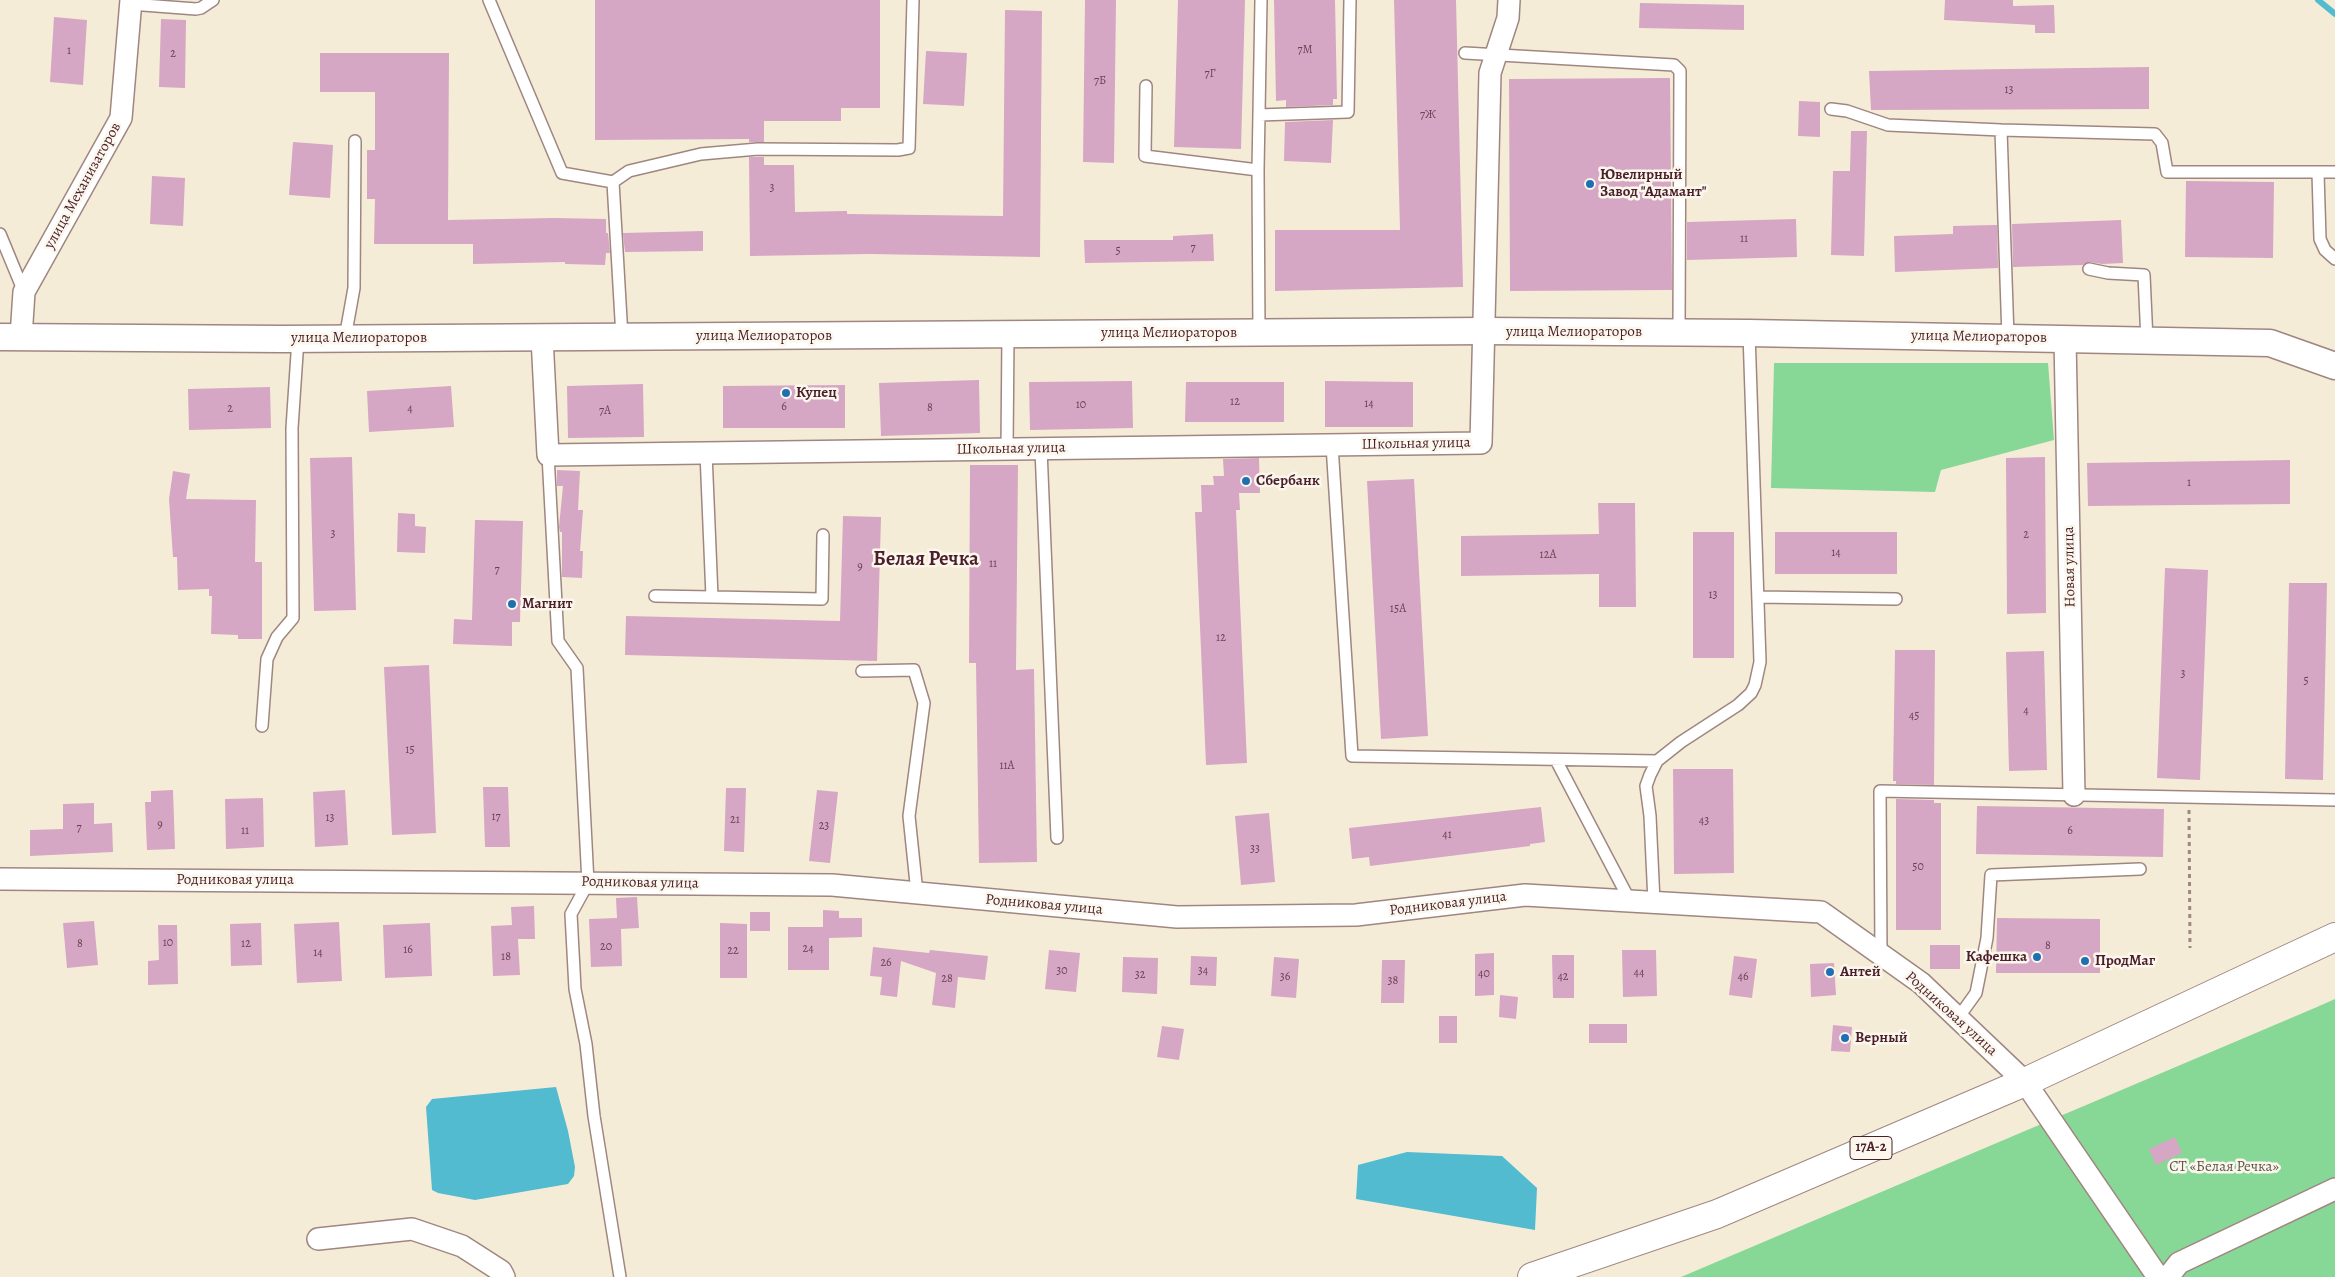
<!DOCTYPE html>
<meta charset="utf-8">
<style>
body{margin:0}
canvas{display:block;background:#f5ecd7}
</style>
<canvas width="2335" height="1277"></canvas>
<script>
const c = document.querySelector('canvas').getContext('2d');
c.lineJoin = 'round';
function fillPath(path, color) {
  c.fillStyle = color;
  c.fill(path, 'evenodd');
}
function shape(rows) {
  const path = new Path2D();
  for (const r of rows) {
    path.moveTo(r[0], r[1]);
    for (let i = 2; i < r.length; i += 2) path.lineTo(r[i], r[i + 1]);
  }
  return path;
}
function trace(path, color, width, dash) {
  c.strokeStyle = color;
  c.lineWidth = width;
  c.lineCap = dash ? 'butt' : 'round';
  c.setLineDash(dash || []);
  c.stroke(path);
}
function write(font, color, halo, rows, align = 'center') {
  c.font = font + ' Alegreya,serif';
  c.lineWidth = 5;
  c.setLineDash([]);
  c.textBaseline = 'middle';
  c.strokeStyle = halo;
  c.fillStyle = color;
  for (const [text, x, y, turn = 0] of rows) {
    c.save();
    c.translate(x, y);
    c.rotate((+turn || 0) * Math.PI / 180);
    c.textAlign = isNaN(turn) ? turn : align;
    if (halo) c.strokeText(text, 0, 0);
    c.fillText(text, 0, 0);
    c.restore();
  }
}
fillPath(shape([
 [1774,363,2048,363,2054,440,1941,470,1935,492,1771,488],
 [2335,999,2335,1277,1681,1277,2317,1007]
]), '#87d797');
fillPath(shape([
 [556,1087,568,1131,575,1167,574,1176,568,1184,475,1200,438,1193,432,1190,426,1107,432,1099],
 [1407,1152,1502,1156,1537,1188,1535,1230,1356,1199,1358,1165]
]), '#52bbd0');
trace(shape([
 [2318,0,2335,14]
]), '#52bbd0', 6);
fillPath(shape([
 [595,0,880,0,880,108,841,108,841,121,764,121,764,142,749,142,749,139,595,140],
 [1085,0,1116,0,1114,163,1083,162],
 [1178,0,1245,0,1241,149,1174,147],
 [1274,0,1335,0,1337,99,1333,99,1333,105,1286,107,1286,100,1276,101],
 [1394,0,1456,0,1463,287,1275,291,1275,230,1400,230],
 [1945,0,2013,0,2013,6,2054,5,2055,33,2035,33,2035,25,1944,20],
 [1640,3,1744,5,1744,30,1639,28],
 [1005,10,1042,11,1040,257,870,254,750,256,749,157,764,157,764,165,794,165,795,212,847,211,847,214,1003,216],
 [54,17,87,20,83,85,50,82],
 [161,19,186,20,185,88,159,87],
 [926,51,967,53,964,106,923,104],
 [320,53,449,53,448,220,554,218,606,219,606,233,608,233,610,253,606,253,605,265,565,264,565,262,473,264,473,244,374,244,375,199,367,199,367,150,375,150,375,92,320,92],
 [2149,67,2149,109,1871,110,1869,71],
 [1670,78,1672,290,1510,291,1509,79],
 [1799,101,1820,102,1820,137,1798,136],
 [1333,120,1331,163,1284,161,1285,122],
 [1851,131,1867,131,1864,256,1831,255,1833,171,1850,171],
 [293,142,333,145,330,198,289,195],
 [152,176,185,178,183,226,150,224],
 [2186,181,2274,182,2273,258,2185,257],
 [1796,219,1797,257,1687,260,1687,222],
 [2121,220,2123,263,2102,264,2090,262,2083,265,2013,267,2012,224],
 [1994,225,1997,225,1998,268,1895,272,1894,236,1953,234,1953,226],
 [703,231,703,251,625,252,623,233],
 [1213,234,1214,261,1085,263,1084,240,1173,240,1173,236],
 [979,380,980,433,881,436,879,383],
 [1132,381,1133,428,1030,430,1029,382],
 [1325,381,1413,382,1413,427,1325,427],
 [1186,382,1284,382,1284,422,1185,422],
 [643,384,644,437,568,438,567,386],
 [845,385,845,428,723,428,723,386],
 [451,386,454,427,369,432,367,391],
 [270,387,271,428,189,430,188,389],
 [352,457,356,610,314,611,310,458],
 [2045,457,2046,613,2007,614,2006,458],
 [1259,458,1260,493,1239,493,1240,510,1236,510,1247,763,1206,765,1195,512,1202,512,1201,485,1214,485,1213,476,1224,476,1223,459],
 [2290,460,2290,504,2088,506,2087,463],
 [970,465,1018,465,1016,670,1034,669,1037,862,979,863,976,663,969,663],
 [557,470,580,471,578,510,583,510,580,551,583,551,582,578,562,577,562,532,560,532,559,527,563,486,557,486],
 [173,471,190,474,186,499,256,500,255,562,262,562,262,639,238,639,238,635,211,634,212,596,209,596,209,589,178,590,177,557,173,557,169,499],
 [1414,479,1428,736,1381,739,1367,481],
 [1598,503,1635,503,1636,607,1599,607,1599,574,1461,576,1461,536,1599,534],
 [398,513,415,514,415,526,426,527,425,553,397,552],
 [843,516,881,517,877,661,625,655,626,616,840,621],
 [475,520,523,521,520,622,512,622,512,646,453,644,454,619,472,620],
 [1693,532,1734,532,1734,658,1693,658],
 [1775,532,1897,532,1897,574,1775,574],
 [2165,568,2208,570,2200,780,2157,778],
 [2289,583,2327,583,2323,780,2285,779],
 [1895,650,1935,650,1934,785,1896,784,1896,781,1893,781],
 [2044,651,2047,770,2009,771,2006,652],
 [429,665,436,833,392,835,384,667],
 [1673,769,1733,769,1734,873,1674,874],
 [483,787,508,787,510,847,485,847],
 [726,788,746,788,744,852,724,851],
 [173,790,175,849,147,850,145,802,151,802,151,791],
 [345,790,348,845,315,847,313,792],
 [817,790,838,792,830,863,809,861],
 [263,798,264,847,226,849,225,799],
 [1896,799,1934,800,1934,803,1941,803,1941,930,1896,930],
 [94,803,94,824,112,823,113,852,30,856,30,830,63,829,63,804],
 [1977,806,2164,809,2163,857,1976,854],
 [1541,807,1545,842,1530,844,1530,846,1370,866,1369,857,1352,859,1349,828],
 [1269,813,1275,882,1241,885,1235,816],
 [637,897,639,928,621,929,622,966,591,967,589,919,617,918,616,898],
 [534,906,535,939,518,939,520,975,493,976,491,926,512,925,511,907],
 [823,910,839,911,839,918,862,918,862,937,829,938,829,970,788,970,788,927,823,927],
 [750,912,770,912,770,931,750,931],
 [1997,918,2100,919,2100,973,1996,973],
 [94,921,98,965,67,968,63,923],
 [339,922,342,981,297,983,294,924],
 [261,923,262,965,231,966,230,924],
 [430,923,432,976,385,978,383,925],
 [720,923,747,924,747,978,720,978],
 [158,925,177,925,178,984,148,985,148,961,159,960],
 [1930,945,1960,945,1960,969,1930,969],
 [873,947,929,953,930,950,988,956,985,980,958,977,955,1008,932,1005,936,973,901,961,897,997,880,995,882,977,870,976],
 [1049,950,1080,953,1076,992,1045,989],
 [1622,950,1656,950,1657,996,1623,997],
 [1494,953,1494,995,1475,996,1475,954],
 [1552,955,1574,955,1574,998,1553,998],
 [1191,956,1217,957,1216,986,1190,985],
 [1734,956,1757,959,1752,998,1729,995],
 [1123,957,1158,958,1157,994,1122,992],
 [1274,957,1299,959,1296,998,1271,996],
 [1382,960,1405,960,1404,1003,1381,1003],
 [1834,963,1836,995,1811,997,1810,964],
 [1500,995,1518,997,1516,1019,1499,1017],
 [1439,1016,1457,1016,1457,1043,1439,1043],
 [1589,1024,1627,1024,1627,1043,1589,1043],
 [1833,1025,1852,1027,1850,1052,1831,1051],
 [1162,1026,1184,1029,1179,1060,1157,1057],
 [2175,1137,2182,1153,2156,1165,2149,1149]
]), '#d6a6c5');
const service = shape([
 [489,0,562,173,613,182,622,337],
 [130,4,196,9,201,8,213,0],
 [1465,53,1674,65,1680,71,1679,332],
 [1146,86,1145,156,1258,170,1259,333],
 [1831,109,1847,111,1888,125,2001,130,2008,338],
 [1259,115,1348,112,1350,0],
 [2001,130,2155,134,2162,143,2167,172,2335,172],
 [1258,170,1261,0],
 [2318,173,2320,239,2325,250,2335,259],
 [613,182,629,171,701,154,758,149,898,150,909,148,913,0],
 [0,234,24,292],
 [2089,269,2108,273,2144,275,2147,341],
 [345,338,354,288,355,141],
 [1332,445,1352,756,1657,761],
 [1007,449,1008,334],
 [1041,449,1057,838],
 [706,453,712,597,822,599,823,535],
 [548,455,558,641,577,668,588,883,571,914,575,989,586,1044,594,1116,620,1277],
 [655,596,712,597],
 [1758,597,1896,599],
 [862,671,914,670,924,703,909,816,917,893],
 [262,726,267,659,277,637,293,618,292,428,298,339],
 [1556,760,1630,901],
 [1654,902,1650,816,1646,786,1650,775,1657,761,1681,742,1738,705,1751,693,1755,685,1760,662,1749,333],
 [1881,954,1880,791,2335,800],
 [1958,1018,1976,993,1987,938,1991,875,2140,869]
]);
const minor = shape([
 [21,337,24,292,121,118,131,0],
 [542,337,548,455,1481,443,1490,73,1508,18,1509,0],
 [2065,339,2074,795],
 [0,879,832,885,1177,917,1356,915,1525,895,1821,912,1921,983,2025,1082,2158,1277],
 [318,1239,412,1229,462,1246,501,1271,504,1277],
 [2168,1277,2179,1263,2335,1189]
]);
const tertiary = shape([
 [0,337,282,339,1485,331,1749,333,2270,343,2335,366]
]);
const primary = shape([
 [1532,1277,1717,1214,2025,1082,2335,937]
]);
trace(service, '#a08681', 14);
trace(minor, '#a08681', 24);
trace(tertiary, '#a08681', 29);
trace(primary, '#a08681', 30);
trace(shape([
 [2189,810,2190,948]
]), '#a08681', 3, [4, 4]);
trace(service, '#fff', 11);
trace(minor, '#fff', 21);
trace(tertiary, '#fff', 26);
trace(primary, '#fff', 28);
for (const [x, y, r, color] of [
 [1590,184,5,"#1f6fb2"],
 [786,393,5,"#1f6fb2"],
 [1246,481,5,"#1f6fb2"],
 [512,604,5,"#1f6fb2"],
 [2037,957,5,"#1f6fb2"],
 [2085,961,5,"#1f6fb2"],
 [1830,972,5,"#1f6fb2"],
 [1845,1038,5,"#1f6fb2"]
]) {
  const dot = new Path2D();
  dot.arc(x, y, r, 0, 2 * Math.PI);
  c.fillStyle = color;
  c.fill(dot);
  trace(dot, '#fbf7ec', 2);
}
write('12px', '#6d4152', null, [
 ["7М",1305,50],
 ["1",69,51],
 ["2",173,54],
 ["7Г",1210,74],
 ["7Б",1100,81],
 ["13",2009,90],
 ["7Ж",1428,115],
 ["3",772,188],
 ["11",1744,239],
 ["7",1193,248],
 ["5",1118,251],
 ["12",1235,402],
 ["14",1369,404],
 ["10",1081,405],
 ["6",784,407],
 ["8",930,408],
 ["2",230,409],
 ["4",410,409],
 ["7А",605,411],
 ["1",2189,483],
 ["3",333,534],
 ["2",2026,535],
 ["14",1836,553],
 ["12А",1548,555],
 ["11",993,564],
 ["9",860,567],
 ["7",497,570],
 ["13",1713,595],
 ["15А",1398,609],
 ["12",1221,638],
 ["3",2183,674],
 ["5",2306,681],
 ["4",2026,711],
 ["45",1914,716],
 ["15",410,750],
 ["11А",1007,766],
 ["17",496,817],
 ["13",330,818],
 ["21",735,820],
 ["43",1704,821],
 ["9",160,825],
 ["23",824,826],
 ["7",79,828],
 ["11",245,831],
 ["6",2070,831],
 ["41",1447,835],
 ["33",1255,849],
 ["50",1918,867],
 ["10",168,943],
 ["8",80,944],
 ["12",246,944],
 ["8",2048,946],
 ["20",606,947],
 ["24",808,949],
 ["16",408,950],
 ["22",733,951],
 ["14",318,953],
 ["18",506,957],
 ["26",886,963],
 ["30",1062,971],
 ["34",1203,971],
 ["44",1639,973],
 ["40",1484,974],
 ["32",1140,975],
 ["36",1285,977],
 ["42",1563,977],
 ["46",1743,977],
 ["28",947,979],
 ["38",1393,981]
]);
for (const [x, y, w] of [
 [1871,1148,42]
]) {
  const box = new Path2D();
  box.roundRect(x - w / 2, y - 11.5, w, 23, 4);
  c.fillStyle = '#fbf7ec';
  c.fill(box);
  trace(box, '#4a1f2b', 1);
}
write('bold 14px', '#4a1f2b', null, [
 ["17А-2",1871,1148]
]);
write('bold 15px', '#4a1f2b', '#fbf7ec', [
 ["Ювелирный",1600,175],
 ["Завод \"Адамант\"",1600,192],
 ["Купец",796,393],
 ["Сбербанк",1256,481],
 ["Магнит",522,604],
 ["Кафешка",2027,957,"right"],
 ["ПродМаг",2095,961],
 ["Антей",1840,972],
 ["Верный",1855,1038]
], 'left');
write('15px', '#4a1f2b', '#fbf7ec', [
 ["улица Механизаторов",83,186,-61],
 ["улица Мелиораторов",1574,332],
 ["улица Мелиораторов",1169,333],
 ["улица Мелиораторов",764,336],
 ["улица Мелиораторов",1979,337,1],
 ["улица Мелиораторов",359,338],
 ["Школьная улица",1416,444,-1],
 ["Школьная улица",1011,449,-1],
 ["Новая улица",2070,567,-91],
 ["Родниковая улица",235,880],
 ["Родниковая улица",640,883,1],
 ["Родниковая улица",1448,904,-7],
 ["Родниковая улица",1044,905,5],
 ["Родниковая улица",1951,1014,42]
]);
write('15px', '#5c564b', '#fbf7ec', [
 ["СТ «Белая Речка»",2224,1167]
]);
write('bold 20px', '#4a1f2b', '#fbf7ec', [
 ["Белая Речка",926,560]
]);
</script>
